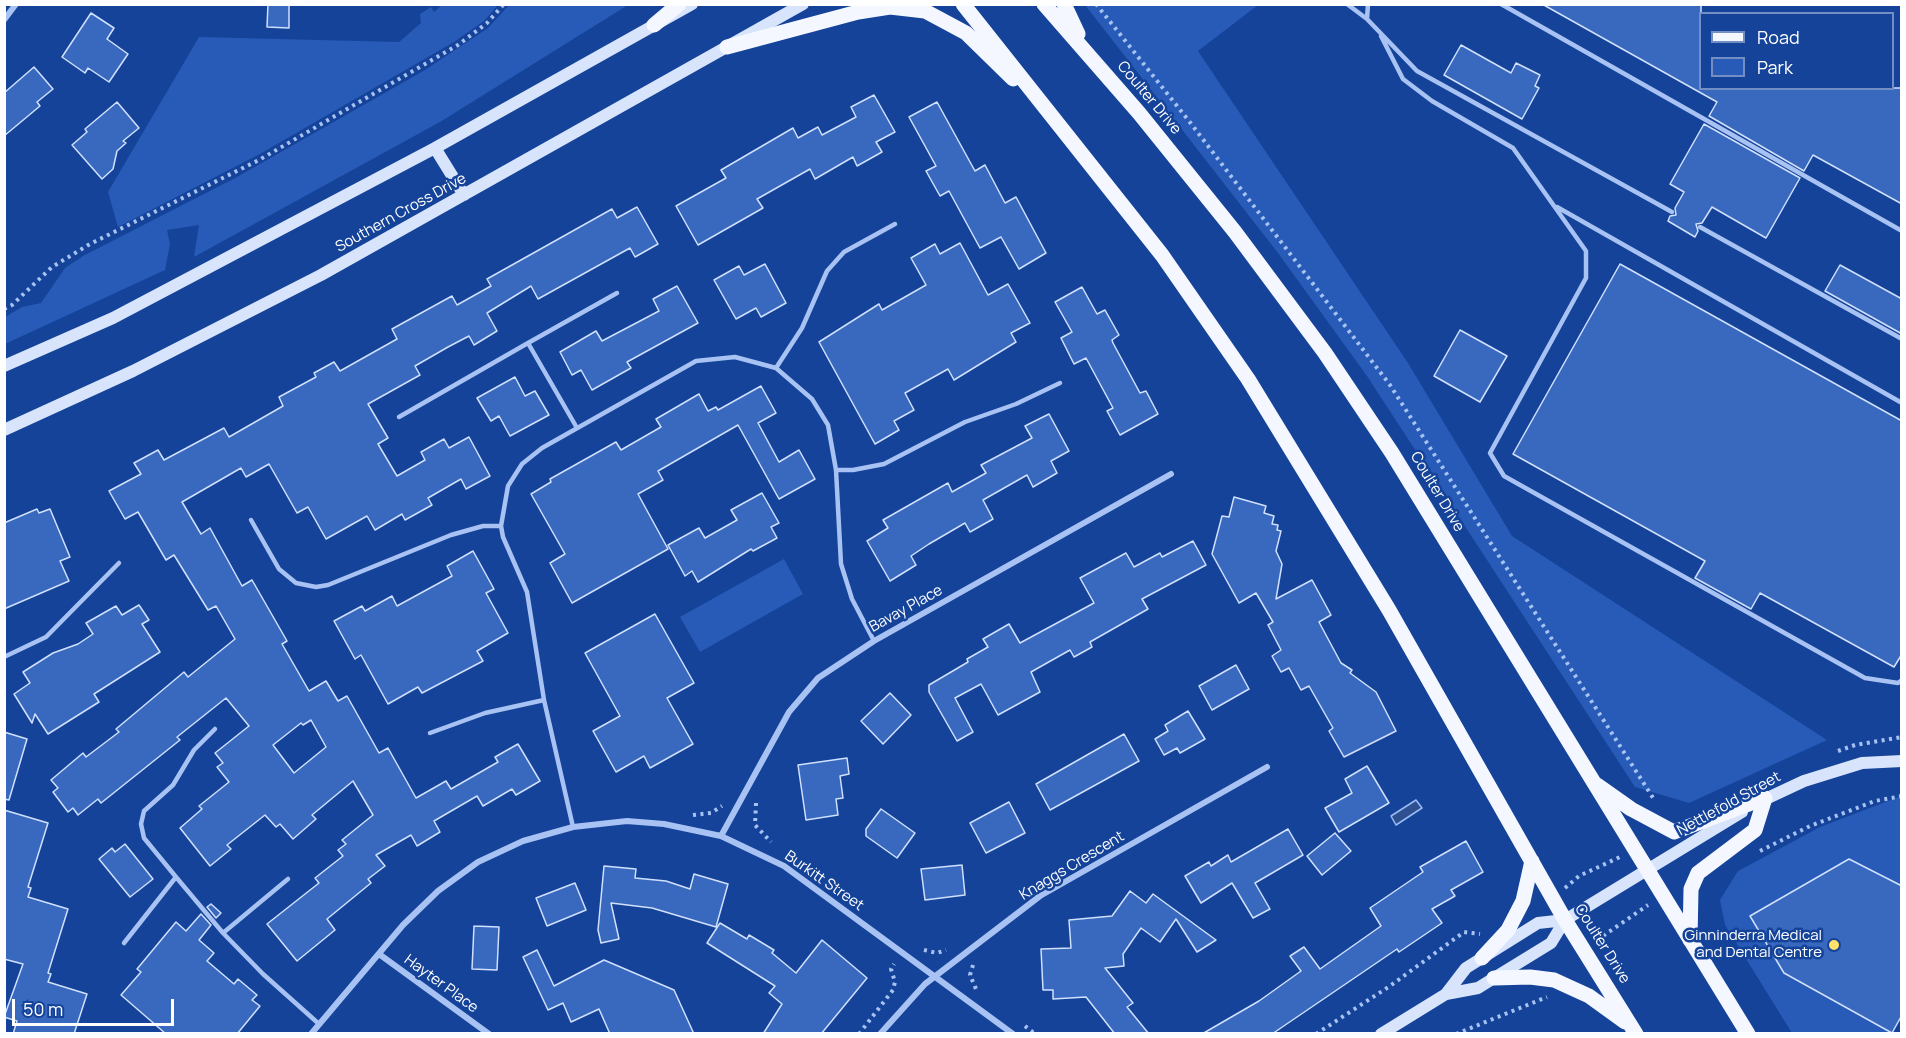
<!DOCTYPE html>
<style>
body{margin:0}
#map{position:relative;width:1906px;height:1038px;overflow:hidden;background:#144399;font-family:Manrope,sans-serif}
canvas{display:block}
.frame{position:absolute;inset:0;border:6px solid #fff;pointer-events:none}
.legend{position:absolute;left:1699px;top:12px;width:195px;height:78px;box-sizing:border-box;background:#144399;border:2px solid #728ec2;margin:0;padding:8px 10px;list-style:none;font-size:18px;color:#fff}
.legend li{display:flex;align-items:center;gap:12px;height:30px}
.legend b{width:30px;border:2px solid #728ec2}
.scale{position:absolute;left:12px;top:999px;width:162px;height:27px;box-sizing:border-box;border:3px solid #fff;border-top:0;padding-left:8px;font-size:18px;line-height:21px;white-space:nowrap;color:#fff;-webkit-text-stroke:4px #144399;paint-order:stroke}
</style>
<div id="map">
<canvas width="1906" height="1038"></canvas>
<div class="frame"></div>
<ul class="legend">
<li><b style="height:8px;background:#f4f7ff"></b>Road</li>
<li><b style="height:16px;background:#275bb7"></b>Park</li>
</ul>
<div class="scale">50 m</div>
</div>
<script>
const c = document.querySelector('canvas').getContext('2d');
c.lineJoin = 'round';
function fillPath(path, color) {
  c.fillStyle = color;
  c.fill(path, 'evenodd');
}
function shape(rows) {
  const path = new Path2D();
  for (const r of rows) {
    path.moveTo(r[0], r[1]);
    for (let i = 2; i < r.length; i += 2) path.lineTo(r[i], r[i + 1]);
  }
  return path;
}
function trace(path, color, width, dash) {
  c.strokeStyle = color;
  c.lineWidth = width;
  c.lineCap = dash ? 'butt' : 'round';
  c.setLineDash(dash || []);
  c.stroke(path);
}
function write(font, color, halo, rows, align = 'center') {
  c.font = font + ' Manrope,sans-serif';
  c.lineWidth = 5;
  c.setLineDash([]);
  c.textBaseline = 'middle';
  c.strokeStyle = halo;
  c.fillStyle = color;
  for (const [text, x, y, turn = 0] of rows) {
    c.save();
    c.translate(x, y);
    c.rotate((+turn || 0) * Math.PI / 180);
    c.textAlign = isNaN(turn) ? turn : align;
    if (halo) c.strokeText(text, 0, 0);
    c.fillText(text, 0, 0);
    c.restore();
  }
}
fillPath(shape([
 [442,5,498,5,484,21,454,42,258,155,118,227,108,192,199,37,399,42,421,23,420,14,431,7,434,12],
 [509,5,628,5,440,122,194,257,199,225,167,230,170,244,165,270,5,344,5,317,22,307,41,303,65,268,83,256,237,177,425,70,488,28],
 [1085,5,1258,5,1198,51,1408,363,1512,536,1827,740,1689,803,1635,787,1367,376,1278,253],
 [784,559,803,594,700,652,680,617],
 [1901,796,1901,886,1784,973,1892,1033,1792,1033,1725,925,1720,900,1738,871,1820,827]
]), '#275bb7');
const water = shape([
 [1416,800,1422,808,1396,825,1391,816,1416,800]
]);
fillPath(water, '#2e5090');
trace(water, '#9abcf6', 1.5);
const building = shape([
 [268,4,289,4,289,28,267,27,268,4],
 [1542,4,1701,4,1701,88,1902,88,1902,204,1813,155,1804,171,1709,116,1717,102,1542,4],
 [91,13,114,28,107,39,128,54,109,82,88,68,85,73,62,57,91,13],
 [1461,45,1511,73,1516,63,1540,75,1535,86,1539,88,1522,119,1444,75,1461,45],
 [34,67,53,89,37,102,40,106,4,136,4,93,34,67],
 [874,95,895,132,876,142,882,152,857,166,853,157,815,179,810,169,757,199,763,208,698,245,676,206,726,178,721,170,793,128,798,138,818,127,822,135,856,117,851,107,874,95],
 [117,102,139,128,123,141,126,143,117,151,113,169,102,179,72,145,87,132,85,129,117,102],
 [937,102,975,171,985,165,1005,203,1016,197,1046,253,1019,269,1001,237,980,248,949,191,940,196,926,171,936,166,909,117,937,102],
 [1704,124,1800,178,1766,238,1712,207,1702,223,1696,224,1698,231,1695,237,1668,221,1670,216,1676,215,1675,208,1684,192,1670,184,1704,124],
 [637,207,658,244,635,257,630,248,538,299,531,286,487,313,497,331,474,345,469,336,448,347,415,366,420,375,368,404,388,438,378,444,397,476,425,460,421,452,444,439,449,448,469,437,490,476,466,489,461,479,428,498,432,505,405,520,402,514,375,530,367,516,326,539,308,507,297,513,269,464,246,477,241,468,182,502,201,534,210,528,242,586,252,580,287,641,282,644,309,691,326,681,338,701,347,696,379,753,388,748,416,798,446,781,451,789,498,762,495,757,518,744,540,781,516,795,512,789,483,806,477,796,434,821,440,832,417,846,411,835,376,855,385,866,368,879,371,883,327,919,335,930,297,961,267,924,319,883,315,878,343,856,338,850,346,844,342,840,373,815,353,781,312,815,316,819,293,839,280,824,276,827,265,815,227,845,231,849,210,866,180,828,202,809,199,806,229,782,217,767,223,763,215,753,249,726,226,698,177,737,180,740,101,803,98,799,78,815,73,808,68,812,53,792,58,788,51,780,83,753,86,757,119,732,116,729,184,672,188,677,235,639,216,606,208,610,174,555,166,560,138,512,125,519,109,491,141,474,134,463,158,450,164,460,224,428,229,437,283,406,279,397,316,377,314,373,334,362,340,371,397,339,392,329,452,296,457,305,491,286,487,279,612,209,617,218,637,207],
 [311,720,326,747,294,773,273,745,301,723,303,725,311,720],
 [960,243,988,295,1008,284,1030,323,1011,333,1016,342,954,380,948,369,905,393,914,410,894,421,899,430,875,444,819,342,879,304,882,310,926,285,911,258,935,244,940,254,960,243],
 [765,264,786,303,761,317,756,308,736,319,714,280,739,266,744,275,765,264],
 [1620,264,1902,421,1902,654,1894,667,1760,593,1751,609,1695,578,1705,561,1513,454,1620,264],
 [1840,265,1902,299,1902,334,1825,291,1840,265],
 [677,286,698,323,627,362,631,368,592,390,581,370,572,375,560,352,596,331,602,341,659,311,653,299,677,286],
 [1082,287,1097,314,1105,310,1119,335,1112,340,1113,343,1140,393,1146,391,1158,414,1120,435,1107,411,1113,408,1086,358,1074,364,1061,338,1072,332,1055,302,1082,287],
 [1460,330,1507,356,1480,402,1434,376,1460,330],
 [515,377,525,396,535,391,549,415,510,436,499,416,491,421,477,398,515,377],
 [761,386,776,413,758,423,779,462,799,450,815,479,779,499,738,425,658,471,663,480,638,494,668,549,572,603,550,563,565,554,531,494,551,482,550,479,616,442,621,450,661,427,656,419,699,394,708,411,716,407,718,410,761,386],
 [1049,414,1069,451,1051,461,1057,473,1033,487,1027,475,983,500,993,519,970,532,965,523,929,544,911,556,916,565,890,581,867,541,888,528,883,520,948,483,952,492,986,473,981,465,1032,438,1025,426,1049,414],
 [762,493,779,523,771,527,777,538,753,551,751,549,698,582,692,571,685,576,668,545,699,528,705,538,737,520,731,510,762,493],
 [1234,497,1266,506,1264,513,1274,516,1272,524,1278,525,1277,530,1281,531,1276,551,1282,564,1276,599,1312,580,1331,615,1319,622,1341,663,1352,670,1350,673,1376,692,1396,731,1344,757,1329,731,1333,728,1309,686,1301,690,1289,668,1281,672,1272,656,1281,650,1268,625,1273,622,1256,593,1239,603,1212,554,1222,516,1229,517,1234,497],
 [37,509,39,513,50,509,70,557,60,561,69,581,4,609,4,523,37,509],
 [1193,541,1206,565,1142,599,1148,609,1090,642,1092,647,1074,657,1070,650,1031,672,1040,692,998,715,981,684,955,698,973,732,957,741,929,692,929,685,968,662,967,659,988,647,983,639,1009,624,1020,643,1094,603,1080,578,1126,553,1134,567,1160,553,1162,557,1193,541],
 [473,551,494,589,486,593,508,633,477,651,483,661,422,693,418,687,388,704,361,655,355,659,334,621,362,606,365,611,392,596,397,606,452,576,447,566,473,551],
 [139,605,149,620,142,624,160,652,94,694,99,702,48,734,35,714,32,723,14,694,30,683,23,672,53,653,78,644,93,634,86,623,116,606,122,615,139,605],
 [655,614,694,683,667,698,693,744,650,768,644,756,616,772,593,731,620,716,585,653,655,614],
 [1236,665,1249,689,1212,710,1199,686,1236,665],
 [890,693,911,715,883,744,861,721,890,693],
 [1188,711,1205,739,1180,753,1177,748,1164,755,1155,739,1168,731,1165,725,1188,711],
 [4,732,27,739,9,800,4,799,4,732],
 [1124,734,1139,761,1050,810,1036,784,1124,734],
 [847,758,849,774,840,776,843,798,836,799,838,815,806,820,798,765,847,758],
 [1367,766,1389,803,1339,832,1325,808,1352,793,1345,779,1367,766],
 [1009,802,1025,833,986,853,970,823,1009,802],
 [881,809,915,833,897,858,866,836,866,829,881,809],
 [4,810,48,823,28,887,31,888,28,897,68,909,48,973,51,974,48,982,87,994,74,1034,13,1034,17,1021,4,1017,23,964,4,959,4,810],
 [1288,829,1303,855,1255,883,1270,909,1253,918,1232,883,1201,903,1185,876,1209,862,1211,866,1228,855,1231,862,1288,829],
 [1335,833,1351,851,1322,875,1307,856,1335,833],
 [1466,841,1483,872,1451,890,1455,896,1432,909,1442,923,1399,952,1397,949,1272,1034,1202,1034,1259,1001,1301,971,1290,956,1304,947,1320,969,1381,926,1370,908,1423,872,1420,867,1466,841],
 [125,844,153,879,130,897,99,859,112,848,115,852,125,844],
 [1849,859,1902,886,1902,1015,1892,1033,1784,973,1750,916,1849,859],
 [962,865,965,895,925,900,921,869,962,865],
 [604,866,636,869,635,878,666,881,690,889,694,874,728,884,716,927,652,908,611,903,619,939,601,943,598,930,604,866],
 [575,883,586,910,547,926,536,898,575,883],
 [1130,891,1146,903,1153,894,1216,940,1197,952,1176,919,1160,942,1141,928,1123,954,1124,966,1105,968,1133,1003,1127,1007,1149,1034,1115,1034,1086,997,1053,999,1053,990,1043,990,1041,949,1071,948,1069,920,1112,916,1130,891],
 [211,904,221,913,216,918,207,907,211,904],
 [201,914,211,925,199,940,214,953,207,961,234,984,238,979,257,995,252,1000,260,1006,237,1034,166,1034,121,995,141,972,137,969,176,922,186,931,201,914],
 [720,923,747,939,749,935,774,950,772,953,796,973,822,940,867,978,821,1034,763,1034,782,1004,769,993,775,986,707,943,720,923],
 [474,926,499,927,497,970,472,969,474,926],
 [537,950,554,986,604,960,674,990,694,1034,610,1034,599,1009,571,1022,563,1003,548,1010,523,957,537,950]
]);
fillPath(building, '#3869bf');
trace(building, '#d0e0fd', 1.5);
trace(shape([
 [1096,4,1189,121,1390,385,1655,801],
 [4,309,12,305,52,267,90,244,259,160,458,45,487,23,504,4],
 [1838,751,1855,745,1902,737],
 [756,803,755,825,771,842],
 [693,815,711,813,722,806],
 [1760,851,1810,826,1875,801,1902,796],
 [1565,888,1579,876,1620,857],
 [1597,940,1648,905],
 [924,950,937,953,946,950],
 [973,965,970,975,976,989],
 [1025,1026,1035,1034],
 [859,1034,893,990,895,982,891,969,894,964],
 [1316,1034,1390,986,1464,932,1480,934],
 [1456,1034,1547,997]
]), '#a8c3f3', 4, [3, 4.5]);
trace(shape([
 [1347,4,1367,19],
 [1368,4,1367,19,1417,71,1672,212],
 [1501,4,1902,231],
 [1381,36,1403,79,1432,101,1513,148,1586,251,1586,278,1490,453,1504,476,1865,678,1898,683,1902,680],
 [1557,207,1902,403],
 [1700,227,1902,339],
 [528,343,617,293],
 [776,368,802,328,827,271,844,252,895,224],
 [399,417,528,343,577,428],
 [836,470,853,470,884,464,965,422,1016,404,1060,383],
 [251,520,279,569,296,583,316,587,328,585,451,535,483,526,501,526],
 [4,657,46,637,119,563],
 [430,733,485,713,544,700],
 [573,827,544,700,527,592,503,537,501,526,508,486,522,464,542,448,696,361,735,357,776,368,812,399,828,425,836,470,841,564,852,599,874,641],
 [176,877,144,838,141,824,144,811,173,785,194,750,215,729],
 [288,879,223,933,263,974,319,1024],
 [124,943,176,877,223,933]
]), '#a8c3f3', 4.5);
trace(shape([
 [4,20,16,4],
 [721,836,789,712,818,678,874,641,1171,474],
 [379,954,489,1034],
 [311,1034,403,925,438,891,478,862,523,841,573,827,627,821,664,824,721,836,784,866,1013,1034],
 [880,1034,925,984,1040,896,1267,767]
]), '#a8c3f3', 6);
trace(shape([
 [435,148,464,195],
 [4,366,113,318,435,148,692,4],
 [4,430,133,371,321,275,803,4],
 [1757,803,1804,781,1862,763,1902,761],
 [1446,994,1466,968,1538,923,1565,920,1742,812],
 [1381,1034,1446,994,1478,988,1494,978,1551,943,1565,920]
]), '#d7e4fc', 12);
trace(shape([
 [963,4,1162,255,1248,379,1389,610,1565,920,1636,1034],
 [1044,4,1139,113,1235,232,1325,353,1392,453,1748,1034],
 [1064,4,1078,34],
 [654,25,679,4],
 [727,47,858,12,890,7,925,11,966,33,1013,79],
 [1597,785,1631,809,1674,832,1765,798],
 [1690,940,1691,889,1698,873,1755,830,1765,798],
 [1482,958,1508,930,1523,901,1532,861],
 [1494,978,1530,977,1554,980,1589,996,1625,1022]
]), '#f4f7ff', 15);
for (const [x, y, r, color] of [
 [1834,945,6,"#ffe16a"]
]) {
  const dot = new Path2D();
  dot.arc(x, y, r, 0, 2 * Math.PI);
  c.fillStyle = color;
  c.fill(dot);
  trace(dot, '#144399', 2);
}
write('15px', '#fff', '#144399', [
 ["Coulter Drive",1149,98,50],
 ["Southern Cross Drive",401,213,-29],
 ["Coulter Drive",1437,492,59],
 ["Bavay Place",906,609,-29],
 ["Nettlefold Street",1729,804,-29],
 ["Knaggs Crescent",1072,866,-31],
 ["Burkitt Street",824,881,35],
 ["Coulter Drive",1602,944,58],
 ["Hayter Place",441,984,36]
]);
write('15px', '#fff', '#144399', [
 ["Ginninderra Medical",1822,936],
 ["and Dental Centre",1822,953]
], 'right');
</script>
